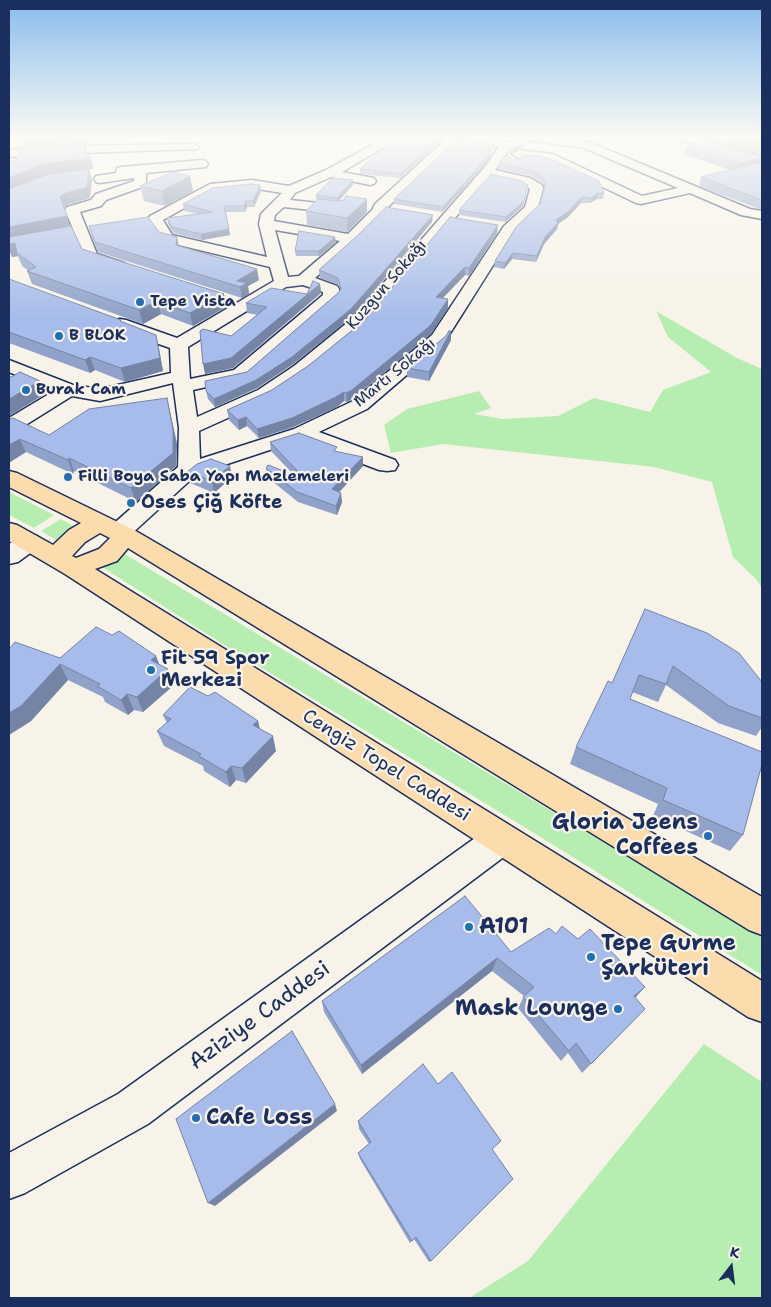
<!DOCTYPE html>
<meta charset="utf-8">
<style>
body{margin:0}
#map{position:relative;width:771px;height:1307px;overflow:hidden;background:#f7f3e8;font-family:"Shantell Sans",sans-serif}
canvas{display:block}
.frame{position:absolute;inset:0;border:10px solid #1b2f5e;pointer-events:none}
.north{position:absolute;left:706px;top:1242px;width:50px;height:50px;-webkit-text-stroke:4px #f7f3e8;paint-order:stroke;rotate:15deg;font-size:14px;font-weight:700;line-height:20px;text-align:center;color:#1b2f5e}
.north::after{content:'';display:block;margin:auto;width:18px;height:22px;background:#1b2f5e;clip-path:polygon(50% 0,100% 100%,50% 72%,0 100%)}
</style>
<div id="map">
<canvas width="771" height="1307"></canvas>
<div class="frame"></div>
<div class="north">K</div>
</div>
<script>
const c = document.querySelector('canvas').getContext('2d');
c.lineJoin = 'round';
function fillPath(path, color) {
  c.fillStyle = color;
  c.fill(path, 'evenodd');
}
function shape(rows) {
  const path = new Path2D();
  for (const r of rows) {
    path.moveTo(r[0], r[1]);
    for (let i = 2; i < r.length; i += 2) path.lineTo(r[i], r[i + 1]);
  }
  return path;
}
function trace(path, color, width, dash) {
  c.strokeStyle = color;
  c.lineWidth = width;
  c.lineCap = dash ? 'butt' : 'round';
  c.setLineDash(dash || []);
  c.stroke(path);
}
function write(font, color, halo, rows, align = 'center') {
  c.font = font + ' "Shantell Sans",sans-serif';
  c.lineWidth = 4.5;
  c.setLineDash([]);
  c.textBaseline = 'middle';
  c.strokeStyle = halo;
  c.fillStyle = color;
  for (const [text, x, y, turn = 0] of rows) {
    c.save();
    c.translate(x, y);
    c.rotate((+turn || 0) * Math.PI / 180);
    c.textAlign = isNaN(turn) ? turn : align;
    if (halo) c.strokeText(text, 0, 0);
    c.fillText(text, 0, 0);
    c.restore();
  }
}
fillPath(shape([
 [656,311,737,358,762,369,762,588,756,579,733,557,712,482,654,467,443,444,391,453,384,425,407,409,479,391,491,408,474,414,503,419,558,416,594,398,650,412,663,390,711,372,668,337],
 [9,492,54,515,34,528,9,515],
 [61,519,78,529,59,542,41,531],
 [123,553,762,938,762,975,539,836,229,648,102,567],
 [704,1044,762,1082,762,1298,469,1298,528,1261]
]), '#b6eeb1');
const minor = shape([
 [389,136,403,136,342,172,374,178,376,181,374,184,370,185,331,177,295,193,290,200,338,205,343,206,345,209,343,212,338,213,284,207,275,215,274,221,348,234,372,210,375,204,445,140,437,136,472,136,495,139,507,142,514,141,515,136,546,136,591,143,750,209,762,211,762,219,741,215,690,193,641,204,636,203,546,160,518,158,512,154,518,150,553,154,642,196,678,188,584,148,526,140,523,145,510,149,495,170,530,178,542,185,543,188,538,208,514,232,444,343,367,409,319,432,395,460,398,465,395,470,387,471,379,470,300,440,197,474,127,538,119,540,111,538,107,532,111,526,178,467,179,428,173,383,100,401,72,396,16,431,9,433,9,418,54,391,9,372,9,360,73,385,100,389,171,373,170,348,114,328,111,324,114,320,120,319,126,320,177,338,274,281,270,267,162,241,148,219,150,216,210,184,252,180,289,186,326,170,389,136],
 [456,141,499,147,483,169,353,318,294,366,258,390,197,417,193,390,247,378,337,299,339,296,339,289,337,286,315,278,356,242,383,215,386,209,456,141],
 [490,176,522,184,530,189,525,207,504,226,432,335,353,401,294,429,200,459,199,431,272,398,308,374,365,326,490,176],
 [252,188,282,193,261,214,259,224,267,257,172,235,163,220,213,192,252,188],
 [275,230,340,241,299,276,288,277,275,230],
 [303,285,323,292,323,295,234,370,190,379,188,347,286,287,303,285],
 [673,136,691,136,762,156,762,164,675,138,673,136],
 [193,144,197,145,199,147,197,149,51,154,9,157,9,150,57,146,193,144],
 [202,160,206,161,208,164,206,167,146,173,146,183,145,186,106,200,101,206,80,212,97,254,124,263,127,266,124,269,119,271,86,260,65,210,67,207,91,200,96,194,134,181,134,178,100,183,96,182,94,179,96,176,116,173,117,168,121,167,202,160],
 [29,534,37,536,41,542,37,548,18,562,9,564,9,544,21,536,29,534],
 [501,824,513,828,518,839,513,850,148,1124,25,1193,9,1199,9,1153,118,1094,489,828,501,824]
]);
const major = shape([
 [9,471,17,473,134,530,762,897,762,935,749,930,128,548,117,561,95,569,762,981,762,1022,748,1017,65,574,9,541,9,523,17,525,53,545,69,530,81,523,9,487,9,471],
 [100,533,110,538,99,549,76,558,72,556,85,542,100,533]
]);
trace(minor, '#1b2f5e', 3);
trace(major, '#1b2f5e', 3);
fillPath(minor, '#f7f3e8');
fillPath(major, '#fcdcac');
fillPath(shape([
 [25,136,91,136,90,145,85,145,88,154,93,166,93,169,89,169,92,180,90,198,66,205,64,208,70,227,82,249,224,294,226,307,193,326,161,314,143,324,32,284,27,271,28,270,22,266,18,256,12,257,9,249,9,162,74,145,69,142,26,146],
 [442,136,442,140,400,178,360,174,360,169],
 [484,136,502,136,500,138],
 [713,136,762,136,762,154,724,143,726,140],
 [494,144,493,148,490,152,490,156,482,168,442,212,394,204,394,199],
 [686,146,762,156,762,210,699,186,701,177,730,170,683,154],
 [504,156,604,193,603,199,597,199,590,203,581,203,568,217,558,224,557,229,544,244,536,262,512,259,504,269,494,267,495,261,540,204,544,187,543,183,531,176,498,169,499,163],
 [190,176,193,191,165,206,144,201,140,186],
 [353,180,353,185,338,201,367,199,367,212,347,232,307,225,306,211,318,200,316,200,316,195],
 [260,185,261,191,254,207,247,207,245,212,226,212,230,235,202,240,173,233,168,224,167,218,198,214,184,211,183,204],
 [528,185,523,206,505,222,459,215,459,210],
 [432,222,352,317,293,364,257,388,215,407,208,399,206,391,247,372,338,293,340,290,339,285,320,278,319,270],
 [89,226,159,232,179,246,259,280,248,286,249,294,242,298,98,252,92,236],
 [497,233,469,276,465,275,443,298,448,308,431,334,352,399,347,402,344,401,337,407,293,427,259,438,247,426,239,430,229,420,227,410,272,390,308,366],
 [336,242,319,256,296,256,295,251],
 [9,279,122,322,159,348,163,371,125,382,95,370,90,373,9,343],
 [320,284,321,293,233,368,205,374,231,336,258,315,247,313,246,303,307,294],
 [451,340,429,381,407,377,407,368],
 [167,398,177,444,176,466,136,502,74,471,73,474,26,452,9,419,49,435],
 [270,442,338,452,363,466,339,492,342,502,337,515,298,502,267,477,266,468,293,474,271,451],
 [187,472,232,477,214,493,190,483],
 [645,609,762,682,762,727,756,736,718,723,666,685,658,702,632,692,630,699,743,835,730,851,653,816,658,804,570,764,576,747,612,683],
 [9,649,60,658,156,656,159,664,174,685,143,712,134,710,128,715,105,702,103,697,68,680,31,721,9,735],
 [163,715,258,721,260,729,276,751,246,783,236,780,230,787,204,771,203,766,164,746,157,731,167,723],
 [556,934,635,998,645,1009,582,1073,568,1053,561,1061,518,1008,524,996,492,971,362,1074,324,1012,322,1001,511,952],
 [438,1084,493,1150,431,1261,429,1262,414,1239,410,1243,360,1159,358,1153,369,1144,359,1129,358,1121]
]), '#90a2c9');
fillPath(shape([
 [61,136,67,136,69,142,26,146,24,140],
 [88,136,91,136,90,145,88,138],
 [442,136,442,140,400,178,400,174],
 [85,144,88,155,90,155,93,166,93,169,89,169,92,180,90,198,66,205,63,209,9,190,9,178,42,164,85,154],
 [494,144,493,148,490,152,490,156,482,168,442,212,443,207],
 [762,157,762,161,761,166,737,173,739,164],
 [190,176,193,191,165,206,162,191],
 [353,180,353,185,338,202,337,198],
 [260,185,261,191,254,207,253,201],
 [528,185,523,206,505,222,506,217],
 [598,193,597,199,590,203,591,198],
 [582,197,581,203,568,217,558,224,557,229,544,244,536,262,537,256,545,237,556,220],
 [367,199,367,212,347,232,347,218],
 [246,201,247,207,245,212,244,206],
 [433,215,432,222,352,317,293,364,257,388,215,407,214,399,256,380],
 [67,216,70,228,9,239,9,227],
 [498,225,497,233,469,276,469,268],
 [229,229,230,235,202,240,201,234],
 [177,237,179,247,176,245],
 [335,237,336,242,319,256,319,251],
 [15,243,18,256,12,257,9,249,9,244],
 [513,253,512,259,504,269,505,263],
 [465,267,465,275,436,305,436,297],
 [257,269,259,280,248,286,249,294,242,298,240,287,237,281],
 [320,284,321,293,233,368,205,374,203,364,231,358],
 [224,294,226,307,193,326,190,313],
 [448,299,448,308,431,334,352,399,347,402,346,393],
 [157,301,161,314,143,324,139,310],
 [451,331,451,340,429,381,429,372],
 [156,335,163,371,125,382,121,368],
 [90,357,95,370,90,373,85,360],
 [40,381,45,394,9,416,9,399],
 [344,392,344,401,337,407,293,427,259,438,257,429],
 [167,398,177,444,176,466,136,502,131,488],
 [246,417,247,426,239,430,238,420],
 [20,439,26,452,9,463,9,445],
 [363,457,363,466,333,499,332,489],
 [69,458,74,471,73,474,68,460],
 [230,466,232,477,214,493,212,481],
 [341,493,342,502,337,515,336,506],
 [156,656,162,672,151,660],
 [60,664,68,680,31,721,9,735,9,713],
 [168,669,174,685,143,712,137,697],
 [127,694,134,710,128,715,121,700],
 [258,721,261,736,253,725],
 [273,736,276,751,246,783,242,768],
 [231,766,236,780,230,787,226,772],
 [497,958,492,971,362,1074,361,1065],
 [645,987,634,999,634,996],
 [335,1104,337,1111,215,1206,208,1203]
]), '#7584a4');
const building = shape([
 [25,136,61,136,24,140,25,136],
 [68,136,88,136,88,138,73,138,68,136],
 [400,136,442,136,400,174,360,169,394,139,400,136],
 [730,136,762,136,762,145,730,136],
 [457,139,494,144,488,151,490,152,482,163,443,207,394,199,457,139],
 [707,140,762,156,762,157,739,164,686,146,707,140],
 [85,144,85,154,90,155,90,158,42,164,9,178,9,162,18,159,20,147,85,144],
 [524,155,540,156,553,160,599,181,604,193,598,193,591,198,582,197,569,211,556,220,558,223,545,237,537,256,513,253,505,263,495,261,516,227,540,204,546,183,544,178,532,171,499,163,504,156,518,160,524,155],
 [762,162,762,200,701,177,762,162],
 [89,169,87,187,63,194,60,197,67,216,9,227,9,189,46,175,89,169],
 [172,172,190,176,162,191,140,186,172,172],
 [491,174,522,181,528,185,524,201,506,217,459,210,491,174],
 [333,178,353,180,337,198,316,195,333,178],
 [251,184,260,185,253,201,246,201,244,206,224,206,229,229,201,234,172,227,167,218,213,212,183,204,213,188,251,184],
 [346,196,367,199,347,218,306,211,318,199,338,201,344,200,346,196],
 [386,207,433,215,351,309,292,357,256,380,214,399,206,391,205,381,247,372,338,293,341,289,338,278,319,270,321,268,357,236,386,207],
 [148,217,159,232,177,237,176,245,257,269,237,281,247,283,240,287,95,242,89,226,148,217],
 [450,217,498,225,469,268,465,267,436,297,448,299,431,325,352,390,346,393,344,392,336,397,292,418,257,429,246,417,238,420,227,410,272,390,308,366,366,319,450,217],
 [71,226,82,249,224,294,190,313,157,301,139,310,27,271,36,267,17,253,15,243,9,244,9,237,71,226],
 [299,231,335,237,319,251,295,251,299,231],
 [9,279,121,320,120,321,156,335,160,358,121,368,90,357,85,360,9,332,9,279],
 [313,281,320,284,231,358,203,364,200,331,203,329,231,336,267,307,246,303,271,288,307,294,313,281],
 [449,331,451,331,429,372,407,368,446,336,449,331],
 [20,372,40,381,9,399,9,376,11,377,20,372],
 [167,398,173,430,173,453,131,488,69,458,68,460,20,439,9,445,9,419,13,418,49,435,89,409,167,398],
 [299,433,337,447,334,451,363,457,332,489,341,493,336,506,297,492,266,468,268,465,305,479,270,442,299,433],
 [211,459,230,466,212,481,187,472,197,464,211,459],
 [645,609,707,633,739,653,762,682,762,718,729,706,673,666,666,684,639,675,630,699,762,752,762,764,743,835,663,800,667,788,576,747,608,681,612,683,645,609],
 [96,627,112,635,119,631,156,656,151,660,168,669,137,697,127,694,121,700,97,686,100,684,60,664,21,706,9,713,9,649,15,642,60,658,96,627],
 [190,687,208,696,215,692,258,721,253,725,273,736,242,768,231,766,226,772,199,756,201,754,157,731,171,719,163,715,190,687],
 [465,896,511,952,549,928,556,934,562,926,578,939,590,929,645,987,634,996,645,1009,591,1064,576,1043,569,1051,523,997,534,987,497,958,361,1065,322,1001,465,896],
 [292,1031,335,1104,208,1203,176,1119,292,1031],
 [423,1064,438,1084,452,1072,501,1141,492,1149,513,1179,431,1261,416,1237,412,1241,358,1153,371,1142,358,1121,423,1064]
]);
fillPath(building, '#a7bcea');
trace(building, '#7584a4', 1);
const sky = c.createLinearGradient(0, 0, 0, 319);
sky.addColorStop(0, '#88bced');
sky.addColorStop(0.43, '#fbfaf5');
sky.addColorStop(1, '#fbfaf500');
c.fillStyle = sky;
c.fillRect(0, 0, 771, 319);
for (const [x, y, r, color] of [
 [140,302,5,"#1f6fb2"],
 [59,336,5,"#1f6fb2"],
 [26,390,5,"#1f6fb2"],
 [68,477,5,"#1f6fb2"],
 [131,503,5,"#1f6fb2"],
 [151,670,5,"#1f6fb2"],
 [708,836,5,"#1f6fb2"],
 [469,927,5,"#1f6fb2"],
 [591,957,5,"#1f6fb2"],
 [618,1009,5,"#1f6fb2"],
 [196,1118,5,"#1f6fb2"]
]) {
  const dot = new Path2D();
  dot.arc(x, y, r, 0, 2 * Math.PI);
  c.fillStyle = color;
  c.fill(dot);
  trace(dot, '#f7f3e8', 2);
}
write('16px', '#1b2f5e', '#f7f3e8', [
 ["Kuzgun Sokağı",387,285,-49],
 ["Martı Sokağı",395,373,-39]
]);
write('bold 16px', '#1b2f5e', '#f7f3e8', [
 ["Tepe Vista",150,302],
 ["B BLOK",69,336],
 ["Burak Cam",36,390],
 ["Filli Boya Saba Yapı Mazlemeleri",78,477]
], 'left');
write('bold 19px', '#1b2f5e', '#f7f3e8', [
 ["Oses Çiğ Köfte",141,503],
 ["Fit 59 Spor",161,659],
 ["Merkezi",161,681]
], 'left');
write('19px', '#1b2f5e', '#f7f3e8', [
 ["Cengiz Topel Caddesi",386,766,32]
]);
write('bold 22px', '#1b2f5e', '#f7f3e8', [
 ["Gloria Jeens",698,823,"right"],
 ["Coffees",698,848,"right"],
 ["A101",479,927],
 ["Tepe Gurme",601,944],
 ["Şarküteri",601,969],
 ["Mask Lounge",608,1009,"right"],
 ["Cafe Loss",206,1118]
], 'left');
write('22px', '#1b2f5e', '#f7f3e8', [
 ["Aziziye Caddesi",260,1016,-36]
]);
</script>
